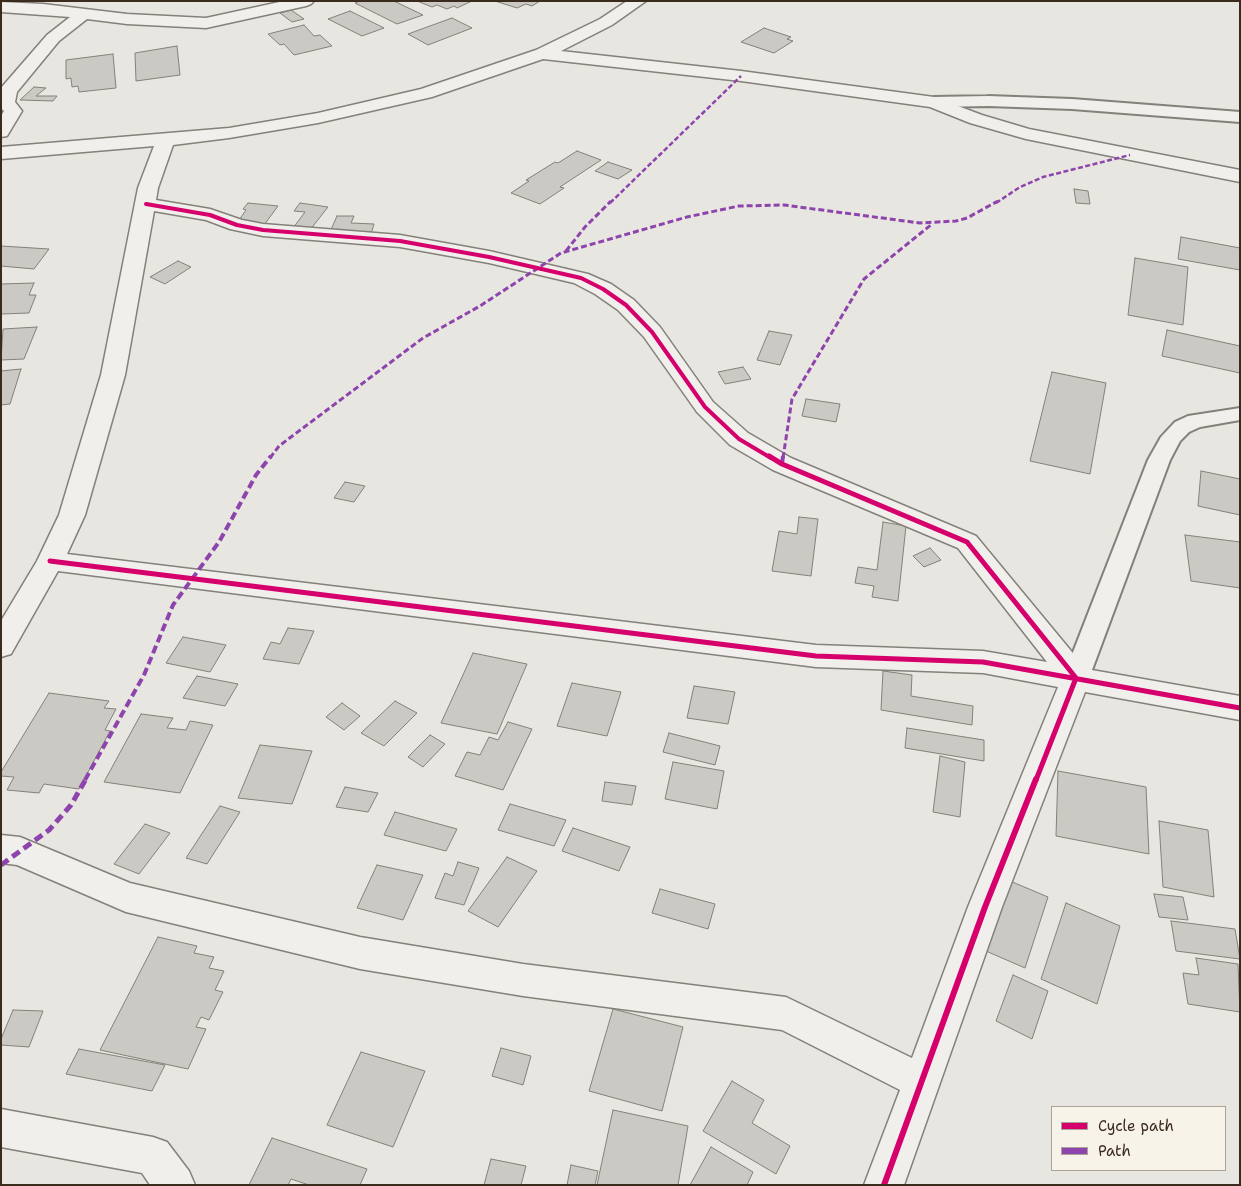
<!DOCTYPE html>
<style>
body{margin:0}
#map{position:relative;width:1241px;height:1186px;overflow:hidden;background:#e8e6e0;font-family:"Shantell Sans",sans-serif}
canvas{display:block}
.frame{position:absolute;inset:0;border:2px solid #3b2a1e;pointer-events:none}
.legend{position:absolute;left:1051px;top:1106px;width:175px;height:65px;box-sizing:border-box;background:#f7f3e8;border:1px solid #aca397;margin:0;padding:6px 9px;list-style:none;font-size:15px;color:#3b2a1e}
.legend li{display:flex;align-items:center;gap:10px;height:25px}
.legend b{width:25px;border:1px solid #aca397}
</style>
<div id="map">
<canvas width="1241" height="1186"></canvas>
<div class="frame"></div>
<ul class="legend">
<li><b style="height:6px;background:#d6006c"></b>Cycle path</li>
<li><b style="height:6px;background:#8e44ad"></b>Path</li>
</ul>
</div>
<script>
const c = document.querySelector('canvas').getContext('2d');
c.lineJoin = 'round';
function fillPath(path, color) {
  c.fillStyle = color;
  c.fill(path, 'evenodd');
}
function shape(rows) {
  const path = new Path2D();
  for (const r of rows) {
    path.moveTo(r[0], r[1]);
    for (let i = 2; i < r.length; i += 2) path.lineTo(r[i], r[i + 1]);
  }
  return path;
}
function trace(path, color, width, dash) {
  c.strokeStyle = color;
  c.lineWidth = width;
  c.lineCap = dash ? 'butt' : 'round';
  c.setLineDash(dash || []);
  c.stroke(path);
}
const building = shape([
 [360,1,394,1,423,15,397,24,355,3,360,1],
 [417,1,472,1,457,8,454,6,447,9,437,5,432,7,417,1],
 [495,1,540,1,532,6,526,4,517,8,495,1],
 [291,10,304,19,292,22,280,13,291,10],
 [350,11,384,28,362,36,328,19,350,11],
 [452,18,472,28,428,45,408,34,452,18],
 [304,25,314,36,320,35,332,46,294,55,284,44,280,45,268,34,304,25],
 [764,28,791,37,787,39,793,41,774,53,741,42,764,28],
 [177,46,180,75,136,81,135,53,177,46],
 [113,54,116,88,79,92,78,86,72,87,71,78,66,79,66,60,113,54],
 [34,87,46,88,36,96,57,96,53,101,20,100,34,87],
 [577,151,601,160,560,187,564,188,540,204,511,193,529,181,526,180,555,162,558,163,577,151],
 [608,162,632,170,618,179,595,171,608,162],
 [1074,189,1088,191,1090,204,1076,203,1074,189],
 [248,203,278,206,264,225,237,223,246,210,243,209,248,203],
 [300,203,328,207,310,230,293,228,305,212,294,211,300,203],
 [337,216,354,216,351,223,374,224,371,234,330,232,337,216],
 [1181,237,1240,248,1240,270,1178,259,1181,237],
 [1,246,49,249,34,269,1,266,1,246],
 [1135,258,1188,267,1183,325,1128,315,1135,258],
 [178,261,191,267,165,284,150,277,178,261],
 [34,283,29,295,36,295,29,313,1,314,1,284,34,283],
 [37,327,24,359,1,360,3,329,37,327],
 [1167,330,1240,346,1240,373,1162,356,1167,330],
 [769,331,792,335,780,365,757,360,769,331],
 [743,367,751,379,725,384,718,372,743,367],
 [21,369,10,404,1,405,1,371,21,369],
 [1052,372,1106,383,1090,474,1030,461,1052,372],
 [806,399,840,404,836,422,802,416,806,399],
 [1201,471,1240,479,1240,515,1198,506,1201,471],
 [345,482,365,486,354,502,334,498,345,482],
 [799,517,818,519,811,576,772,571,779,531,797,534,799,517],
 [883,522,906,526,898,601,872,597,874,586,855,583,858,567,877,570,883,522],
 [1185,535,1240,542,1240,588,1191,581,1185,535],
 [930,548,941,560,924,567,913,556,930,548],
 [288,628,314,631,299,664,263,659,271,642,280,644,288,628],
 [183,637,226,645,210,672,166,663,183,637],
 [473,653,527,664,497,734,441,723,473,653],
 [883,671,912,675,911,696,973,706,972,725,881,710,883,671],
 [197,676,238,684,225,706,183,698,197,676],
 [572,683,621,692,607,736,557,726,572,683],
 [694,686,735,692,728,724,687,718,694,686],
 [49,693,109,701,104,708,116,709,105,730,110,731,79,789,44,784,39,793,7,790,14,777,1,776,1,772,49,693],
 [395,701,417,713,384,746,361,733,395,701],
 [342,703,360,716,344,730,326,717,342,703],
 [141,714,173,718,167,728,186,730,190,721,213,725,180,793,104,782,141,714],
 [508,722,532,729,503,790,455,776,467,752,480,755,489,737,498,740,508,722],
 [907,728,984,740,984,761,905,748,907,728],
 [669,733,720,746,715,765,663,752,669,733],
 [430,735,445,744,423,767,408,757,430,735],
 [260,745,312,751,292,804,238,798,260,745],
 [940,756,965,762,960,817,933,812,940,756],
 [673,762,724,771,717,809,665,799,673,762],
 [1058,771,1146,787,1149,854,1056,836,1058,771],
 [605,782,636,786,632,805,602,801,605,782],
 [345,787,378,793,368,812,336,807,345,787],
 [510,804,566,820,554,846,498,830,510,804],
 [220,806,240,812,207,864,186,858,220,806],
 [395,812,457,829,446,851,384,835,395,812],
 [1159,821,1208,830,1214,897,1163,887,1159,821],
 [145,824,170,833,139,874,114,864,145,824],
 [573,828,630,847,619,871,562,851,573,828],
 [507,857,537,871,498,927,468,911,507,857],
 [458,862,479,868,464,905,435,898,445,873,453,876,458,862],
 [377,865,423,875,403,920,357,908,377,865],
 [1010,881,1048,897,1025,968,986,951,1010,881],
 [660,889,715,904,708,929,652,913,660,889],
 [1154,894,1183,897,1188,920,1159,917,1154,894],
 [1066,903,1120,926,1097,1004,1041,979,1066,903],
 [1171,921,1235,929,1240,959,1176,951,1171,921],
 [158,937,197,946,194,953,214,957,209,968,224,971,215,990,223,992,209,1020,201,1017,196,1027,206,1029,188,1069,100,1050,158,937],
 [1196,958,1238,964,1240,1012,1188,1004,1183,973,1199,975,1196,958],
 [1013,975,1048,991,1032,1039,996,1021,1013,975],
 [613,1009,683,1027,662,1111,589,1091,613,1009],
 [13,1010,43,1011,29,1047,1,1045,1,1039,13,1010],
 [501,1048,531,1056,523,1085,492,1076,501,1048],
 [79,1049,165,1065,152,1091,66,1074,79,1049],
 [361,1052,425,1071,393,1147,327,1125,361,1052],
 [732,1081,764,1100,752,1123,790,1146,776,1174,703,1131,732,1081],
 [613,1110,688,1126,678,1185,597,1185,613,1110],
 [272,1138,367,1169,360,1185,309,1185,291,1179,288,1185,249,1185,272,1138],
 [711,1147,753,1172,747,1185,690,1185,711,1147],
 [491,1159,526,1166,521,1185,484,1185,491,1159],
 [571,1165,598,1171,595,1185,567,1185,571,1165]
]);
fillPath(building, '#cbc9c4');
trace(building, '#84807a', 1);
const lane = shape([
 [988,96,1072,99,1240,112,1240,122,1072,109,988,106,934,107,929,105,926,102,929,99,934,97,988,96],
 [1240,408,1240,420,1200,427,1189,432,1180,441,1170,460,1089,678,1085,685,1076,688,1067,685,1063,678,1148,460,1161,437,1175,422,1188,416,1240,408]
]);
const street = shape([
 [284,1,314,1,311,4,306,6,206,28,127,24,87,19,59,41,17,92,15,102,22,111,7,136,1,137,1,116,4,111,1,108,1,88,47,35,70,17,1,12,1,2,43,4,127,14,206,18,284,1],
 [627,1,646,1,612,25,561,51,741,71,934,97,982,115,1029,129,1240,170,1240,182,1026,139,970,123,930,107,741,81,543,59,432,97,318,123,229,138,173,145,158,188,156,200,210,209,242,220,263,224,400,235,489,251,588,274,611,284,634,300,660,327,713,402,748,433,791,458,976,536,1086,669,1240,696,1240,720,1085,692,1002,907,904,1185,864,1185,900,1090,782,1030,523,996,360,969,126,912,17,865,1,863,1,835,20,837,130,883,360,937,523,964,786,997,912,1058,968,907,1058,687,983,673,816,667,58,571,11,654,1,657,1,621,37,561,59,515,101,375,138,188,154,146,1,159,1,147,229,128,318,113,421,89,536,50,600,19,627,1],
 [154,211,206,220,230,229,263,236,400,247,489,263,574,283,595,294,618,310,644,337,697,412,730,445,773,470,958,548,1047,662,983,651,816,645,67,554,85,515,125,375,154,211],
 [1,1109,153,1137,167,1142,189,1171,195,1185,150,1185,142,1173,1,1147,1,1109]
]);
trace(lane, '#84807a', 4);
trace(street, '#84807a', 3);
fillPath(lane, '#f0efeb');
fillPath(street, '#f0efeb');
trace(shape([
 [610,203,741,76],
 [996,203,1020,187,1043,177,1130,155]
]), '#8e44ad', 2.5, [5, 2.5]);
trace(shape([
 [566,251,585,227,611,201],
 [270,458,279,446,423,338,480,306,561,253,687,217,739,206,784,205,920,223,956,221,967,218,998,201],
 [783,458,792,399,864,279,932,224]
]), '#8e44ad', 3, [6, 3]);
trace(shape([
 [782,464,783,456],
 [85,780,144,675,173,605,219,542,256,475,271,456]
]), '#8e44ad', 4, [8, 4]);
trace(shape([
 [1,865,49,830,71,805,86,779]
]), '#8e44ad', 5, [9, 5]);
trace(shape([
 [146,204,210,215,237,225,263,230,400,241,489,257,581,278,603,289,626,305,652,332,705,407,739,439,771,458]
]), '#d6006c', 4);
trace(shape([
 [769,456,782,464,967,542,1076,678,1036,780],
 [50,561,816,656,983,662,1240,708]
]), '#d6006c', 5);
trace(shape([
 [884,1185,985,907,1036,779]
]), '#d6006c', 6);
</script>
